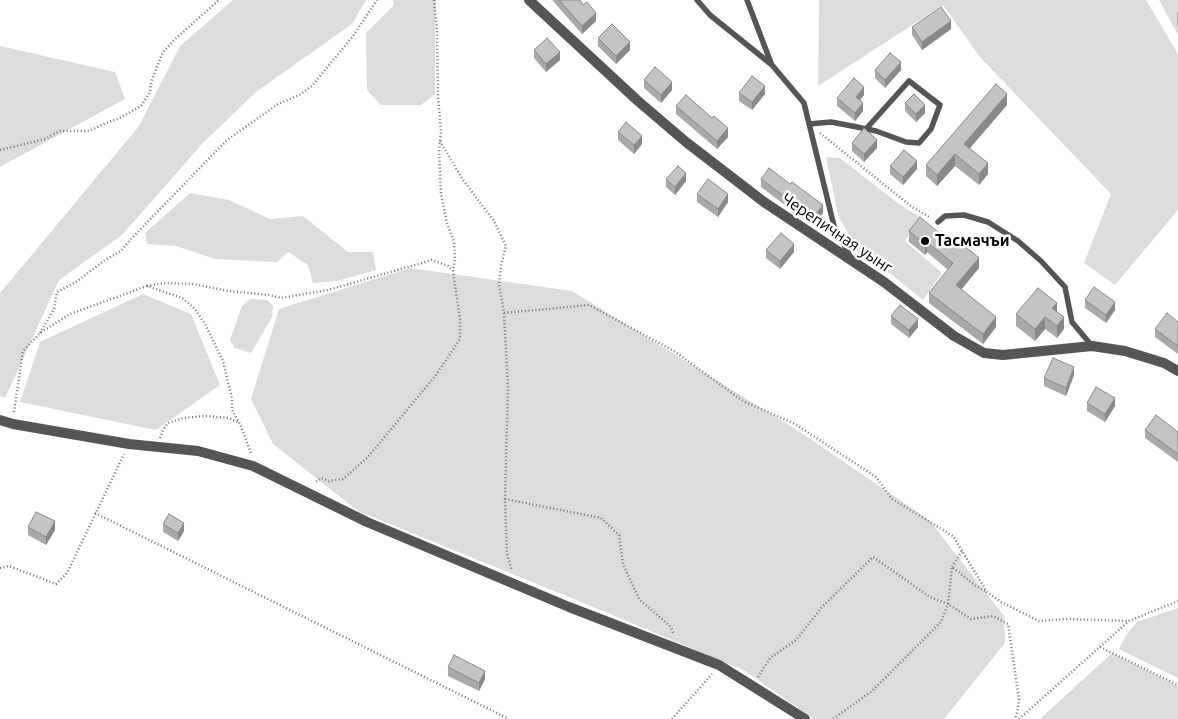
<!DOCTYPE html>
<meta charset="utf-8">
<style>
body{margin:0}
canvas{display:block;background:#fff}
</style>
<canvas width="1178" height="719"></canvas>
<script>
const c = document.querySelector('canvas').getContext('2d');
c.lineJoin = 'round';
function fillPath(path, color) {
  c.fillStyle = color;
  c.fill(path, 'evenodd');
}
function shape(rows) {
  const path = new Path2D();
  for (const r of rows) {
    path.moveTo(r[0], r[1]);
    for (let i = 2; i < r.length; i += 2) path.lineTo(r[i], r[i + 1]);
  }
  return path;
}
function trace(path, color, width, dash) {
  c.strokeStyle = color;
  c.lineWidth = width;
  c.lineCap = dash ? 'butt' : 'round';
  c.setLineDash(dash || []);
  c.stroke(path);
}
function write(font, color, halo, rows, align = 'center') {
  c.font = font + ' Ubuntu,sans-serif';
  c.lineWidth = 5;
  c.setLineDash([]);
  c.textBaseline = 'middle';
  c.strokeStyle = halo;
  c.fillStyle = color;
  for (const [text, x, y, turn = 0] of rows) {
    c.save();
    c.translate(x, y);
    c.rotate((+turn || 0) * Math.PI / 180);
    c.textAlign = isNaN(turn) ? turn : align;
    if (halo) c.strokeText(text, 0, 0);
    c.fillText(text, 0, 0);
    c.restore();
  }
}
fillPath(shape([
 [233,0,366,0,352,24,256,92,202,144,122,235,59,280,5,398,0,396,0,293,139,126,180,46],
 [393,0,436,0,435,25,435,94,421,105,381,105,367,90,366,33,393,6],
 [819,0,1146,0,1178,54,1178,210,1115,285,1084,263,1111,194,980,57,943,5,818,86],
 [1159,0,1178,0,1178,35],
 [0,46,115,72,125,99,0,167],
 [826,157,840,158,899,204,920,217,905,241,942,273,923,300,891,274,859,254,838,215],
 [190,193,229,200,270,219,303,216,348,252,373,252,376,270,337,281,313,283,308,265,288,252,277,262,254,261,215,259,176,246,147,244,145,233],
 [410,268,572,291,800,432,929,520,1004,616,1005,643,944,719,814,719,745,671,608,613,358,511,273,444,251,399,279,309],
 [143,294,191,314,220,385,156,430,20,402,40,342],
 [250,299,267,300,273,306,272,317,251,353,235,348,230,340,242,306],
 [1178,608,1178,678,1119,649,1126,635,1137,622],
 [1112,653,1178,686,1178,719,1040,719]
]), '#dcdcdc');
trace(shape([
 [434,0,437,31,438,96,441,132,439,152,441,194,447,223,454,242,455,259,453,271],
 [820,133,912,207,931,218],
 [440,141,463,180,494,221,506,246,501,265,499,284,504,313,508,387,505,499,507,554,512,571],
 [0,150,45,139,60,131,89,131,106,123,118,119,141,106,150,92,151,82,163,52,174,40,219,0],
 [147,286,165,283,194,284,228,291,269,295,281,298,328,290,432,260,448,266,453,271,460,319,460,339,436,375,368,457,343,479,329,481,321,478,314,483],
 [504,313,589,305,674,351,743,401,795,424,876,477,892,499,953,536,987,592,1001,602,1039,621,1066,619,1129,621],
 [40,333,54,309,57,292,76,282,105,260,121,251,131,239,227,140,278,104,299,95,312,86,353,36,377,0],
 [14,412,23,351,40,333,70,314,147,286,182,298,195,309,205,324,223,361,232,399,232,410,240,424,251,453],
 [160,438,163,430,168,423,183,418,206,416,229,418,239,423],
 [505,499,601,518,619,535,623,564,639,599,671,627,674,635],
 [95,513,509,719],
 [952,567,962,551],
 [0,568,9,566,56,584,67,573,124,454],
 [985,591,976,586,952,567,948,604,971,619,993,616,1008,624,1019,699,1017,713,1015,719],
 [1100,647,1178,685],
 [758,677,770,658,796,640,822,607,873,557,930,597,948,604,941,622,872,691,833,719],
 [672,719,712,674],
 [1019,719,1129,621,1178,601]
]), '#777', 2.5, [1, 2.5]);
trace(shape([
 [697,0,710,15,772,65,804,103,834,226,851,258],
 [747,0,771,63],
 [809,124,831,122,852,126,876,131,906,142,919,143,931,129,940,105,909,81,866,129],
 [938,222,945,216,964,215,988,222,1018,241,1041,261,1065,287,1072,322,1092,346]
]), '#555', 5.5);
trace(shape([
 [529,0,638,101,686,142,764,202,884,282,954,336,984,353,1003,355,1092,346,1125,351,1164,363,1178,371],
 [0,420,13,424,129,444,198,451,253,466,367,522,569,607,719,665,805,719]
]), '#555', 10);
fillPath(shape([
 [552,0,580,0,596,21,582,34],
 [1177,12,1178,12,1178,26,1177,24],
 [912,27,951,29,922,50,912,35],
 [598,38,630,50,616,64,598,46],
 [534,50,560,60,546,72,534,58],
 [875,70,901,70,885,88,875,78],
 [644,80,672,90,661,103,644,88],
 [739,93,765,94,752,110,739,101],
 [864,95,860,100,863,111,855,121,837,106,837,98],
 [905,103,925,113,916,122,905,111],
 [1007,105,970,148,988,174,979,185,955,166,937,186,926,176,926,165],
 [676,106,728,137,717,149,676,114],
 [618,132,642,144,634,154,618,140],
 [852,143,877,148,864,162,852,151],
 [890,166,917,169,903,185,890,174],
 [666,179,686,181,675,195,666,187],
 [761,179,823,213,813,226,761,187],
 [697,194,728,202,718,217,697,202],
 [909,231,979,268,961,289,996,327,983,344,929,303,929,293,948,270,927,252,925,255,909,242],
 [766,250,794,252,780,269,766,258],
 [1085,300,1115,310,1106,323,1085,308],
 [1057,311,1064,329,1057,338,1045,329,1035,341,1016,326,1016,314],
 [891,316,918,327,909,338,891,324],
 [1178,322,1178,354,1155,337,1155,329],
 [1074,375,1066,396,1044,386,1044,378],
 [1087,403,1115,406,1105,422,1087,411],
 [1145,430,1178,432,1178,462,1145,438],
 [163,524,184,531,178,541,163,532],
 [28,527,55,530,46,545,28,535],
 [448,667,485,679,479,691,448,676]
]), '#a9a9a9');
fillPath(shape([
 [596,13,596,21,582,34,582,26],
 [951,21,951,29,922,50,922,42],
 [630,42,630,50,616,64,616,56],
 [560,52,560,60,546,72,546,64],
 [901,62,901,70,885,88,885,80],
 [672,82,672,90,661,103,661,95],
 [765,86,765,94,752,110,752,102],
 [864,87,864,95,856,105,856,97],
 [1007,94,1007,105,964,155,964,144],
 [863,103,863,111,855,121,855,113],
 [925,105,925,113,916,122,916,114],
 [728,128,728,137,717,149,717,141],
 [642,136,642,144,634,154,634,145],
 [877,140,877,148,864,162,864,154],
 [955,154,955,166,937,186,937,175],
 [917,161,917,169,903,185,903,177],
 [988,163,988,174,979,185,979,174],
 [686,173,686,181,675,195,675,187],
 [728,194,728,202,718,217,718,209],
 [823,205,823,213,813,226,813,218],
 [927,242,927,252,925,255,925,244],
 [794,244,794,252,780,269,780,261],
 [979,258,979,268,956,296,956,285],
 [1115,302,1115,310,1106,323,1106,315],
 [1057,303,1057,315,1052,308],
 [996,317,996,327,983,344,983,334],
 [1045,317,1045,329,1035,341,1035,329],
 [1064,317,1064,329,1057,338,1057,326],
 [918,319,918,327,909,338,909,330],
 [1074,367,1074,375,1066,396,1066,388],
 [1115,398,1115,406,1105,422,1105,414],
 [55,521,55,530,46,545,46,537],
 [184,523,184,531,178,541,178,533],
 [485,671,485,679,479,691,479,683]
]), '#898989');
const building = shape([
 [559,0,580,0,583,5,587,2,596,13,582,26,559,0],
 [941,7,951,21,922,42,912,27,941,7],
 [612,24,630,42,616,56,598,38,612,24],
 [547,38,560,52,546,64,534,50,547,38],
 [890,53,901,62,885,80,875,70,890,53],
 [655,67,672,82,661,95,644,80,655,67],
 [752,76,765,86,752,102,739,93,752,76],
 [854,78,864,87,856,97,863,103,855,113,837,98,854,78],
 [996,84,1007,94,964,144,988,163,979,174,955,154,937,175,926,165,996,84],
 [914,94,925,105,916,114,905,103,914,94],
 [686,95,712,118,714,116,728,128,717,141,676,106,686,95],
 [626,122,642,136,634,145,618,132,626,122],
 [864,128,877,140,864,154,852,143,864,128],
 [904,150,917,161,903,177,890,166,904,150],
 [678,166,686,173,675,187,666,179,678,166],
 [769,168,790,184,792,182,823,205,813,218,761,179,769,168],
 [708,179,728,194,718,209,697,194,708,179],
 [920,217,949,241,953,236,979,258,956,285,996,317,983,334,929,293,953,263,927,242,925,244,909,231,920,217],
 [781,233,794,244,780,261,766,250,781,233],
 [1094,287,1115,302,1106,315,1085,300,1094,287],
 [1038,288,1057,303,1052,308,1064,317,1057,326,1045,317,1035,329,1016,314,1038,288],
 [900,305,918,319,909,330,891,316,900,305],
 [1167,313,1178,322,1178,346,1155,329,1167,313],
 [1053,358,1074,367,1066,388,1044,378,1053,358],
 [1096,387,1115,398,1105,414,1087,403,1096,387],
 [1156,415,1178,432,1178,454,1145,430,1156,415],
 [36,512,55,521,46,537,28,527,36,512],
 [169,514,184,523,178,533,163,524,169,514],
 [454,655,485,671,479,683,448,667,454,655]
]);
fillPath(building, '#c4c4c4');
trace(building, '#898989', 1);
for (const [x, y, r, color] of [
 [925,241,5,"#000"]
]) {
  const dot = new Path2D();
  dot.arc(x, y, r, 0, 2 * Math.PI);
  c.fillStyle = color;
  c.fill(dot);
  trace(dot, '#fff', 2);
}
write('16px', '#000', '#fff', [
 ["Черепичная уынг",837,233,34]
]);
write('bold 16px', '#000', '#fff', [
 ["Тасмачъи",935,241]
], 'left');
</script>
